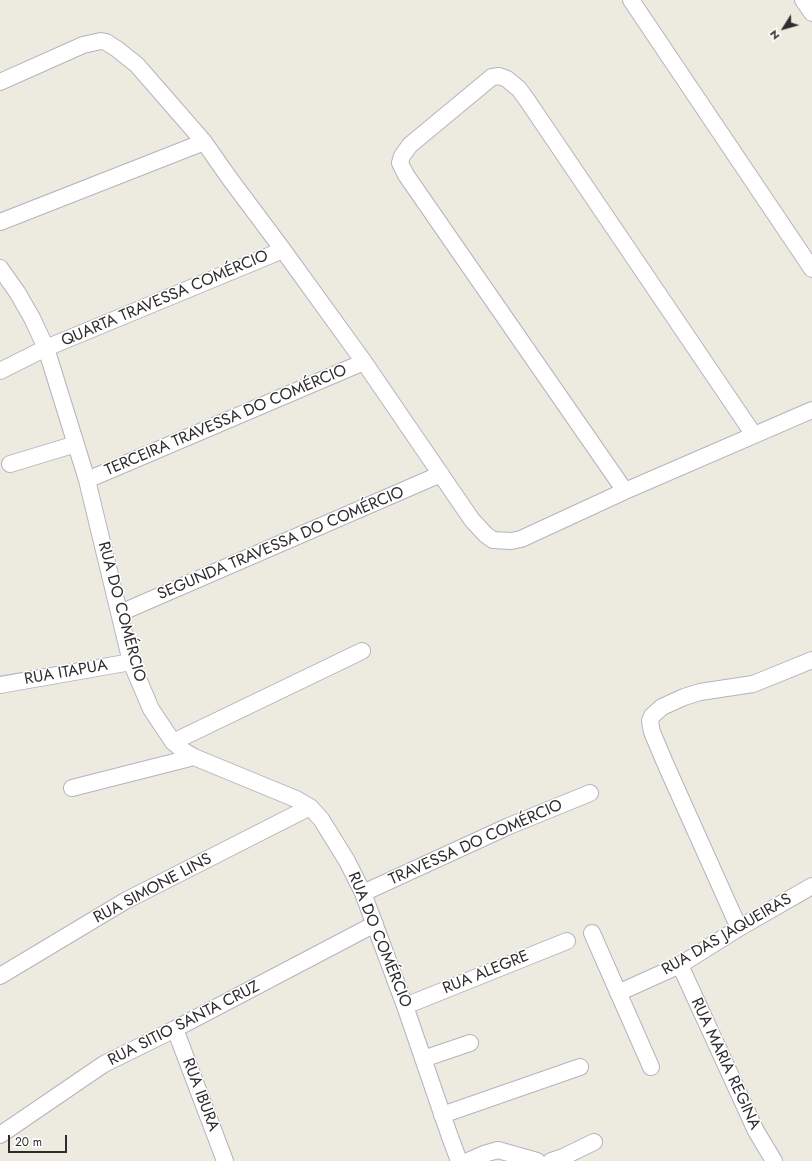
<!DOCTYPE html>
<meta charset="utf-8">
<style>
body{margin:0}
#map{position:relative;width:812px;height:1161px;overflow:hidden;background:#edebe0;font-family:Jost,sans-serif}
canvas{display:block}
.north{position:absolute;left:764px;top:8px;width:40px;height:40px;-webkit-text-stroke:3px #fff;paint-order:stroke;rotate:233deg;font-size:11px;font-weight:700;line-height:16px;text-align:center;color:#2d2d2d}
.north::after{content:'';display:block;margin:auto;width:14px;height:18px;background:#2d2d2d;clip-path:polygon(50% 0,100% 100%,50% 72%,0 100%)}
.scale{position:absolute;left:8px;top:1135px;width:59px;height:18px;box-sizing:border-box;border:2px solid #2d2d2d;border-top:0;padding-left:5px;font-size:12px;line-height:14px;white-space:nowrap;color:#2d2d2d;-webkit-text-stroke:3px #fff;paint-order:stroke}
</style>
<div id="map">
<canvas width="812" height="1161"></canvas>
<div class="north">N</div>
<div class="scale">20 m</div>
</div>
<script>
const c = document.querySelector('canvas').getContext('2d');
c.lineJoin = 'round';
function shape(rows) {
  const path = new Path2D();
  for (const r of rows) {
    path.moveTo(r[0], r[1]);
    for (let i = 2; i < r.length; i += 2) path.lineTo(r[i], r[i + 1]);
  }
  return path;
}
function trace(path, color, width, dash) {
  c.strokeStyle = color;
  c.lineWidth = width;
  c.lineCap = dash ? 'butt' : 'round';
  c.setLineDash(dash || []);
  c.stroke(path);
}
function write(font, color, halo, rows, align = 'center') {
  c.font = font + ' Jost,sans-serif';
  c.lineWidth = 3;
  c.setLineDash([]);
  c.textBaseline = 'middle';
  c.strokeStyle = halo;
  c.fillStyle = color;
  for (const [text, x, y, turn = 0] of rows) {
    c.save();
    c.translate(x, y);
    c.rotate((+turn || 0) * Math.PI / 180);
    c.textAlign = isNaN(turn) ? turn : align;
    if (halo) c.strokeText(text, 0, 0);
    c.fillText(text, 0, 0);
    c.restore();
  }
}
const minor = shape([
 [631,0,812,269],
 [803,0,812,13],
 [0,82,83,45,101,41,106,42,117,49,137,65,204,142,230,179,283,250,364,362,472,520,486,535,493,540,511,541,521,539,625,491,812,410],
 [0,222,204,142],
 [0,268,17,292,32,318,46,348,87,480,131,662,151,709,173,742,184,751,194,757,296,799,310,807,321,819,347,861,363,893,405,1006,450,1137,459,1161],
 [0,371,46,348,283,250],
 [10,464,76,444],
 [87,480,364,362],
 [625,491,406,175,400,163,402,156,410,145,492,77,499,76,507,79,519,89,527,100,754,435],
 [120,613,441,474],
 [0,685,131,662],
 [173,742,362,651],
 [72,788,194,757],
 [363,893,509,826,590,793],
 [739,928,665,763,652,732,650,721,652,716,662,707,684,697,700,692,753,684,812,660],
 [592,933,651,1067],
 [680,965,756,1131,774,1161],
 [0,976,125,901,310,807],
 [618,993,680,965,739,928,812,886],
 [405,1006,567,941],
 [175,1029,225,1161],
 [423,1059,470,1043],
 [442,1115,580,1067],
 [0,1135,104,1064,175,1029,375,924],
 [468,1161,484,1154,498,1150,537,1161],
 [551,1161,563,1157,594,1142]
]);
trace(minor, '#b4b3bf', 18);
trace(minor, '#fff', 16);
write('16px', '#2d2d2d', '#fff', [
 ["QUARTA TRAVESSA COMÉRCIO",165,299,-23],
 ["TERCEIRA TRAVESSA DO COMÉRCIO",226,421,-23],
 ["SEGUNDA TRAVESSA DO COMÉRCIO",281,544,-23],
 ["RUA DO COMÉRCIO",121,612,75],
 ["RUA ITAPUA",66,673,-10],
 ["TRAVESSA DO COMÉRCIO",476,843,-24],
 ["RUA SIMONE LINS",153,889,-28],
 ["RUA DAS JAQUEIRAS",727,935,-30],
 ["RUA DO COMÉRCIO",379,940,68],
 ["RUA ALEGRE",486,973,-22],
 ["RUA SITIO SANTA CRUZ",184,1024,-27],
 ["RUA MARIA REGINA",725,1064,65],
 ["RUA IBURA",200,1095,69]
]);
</script>
